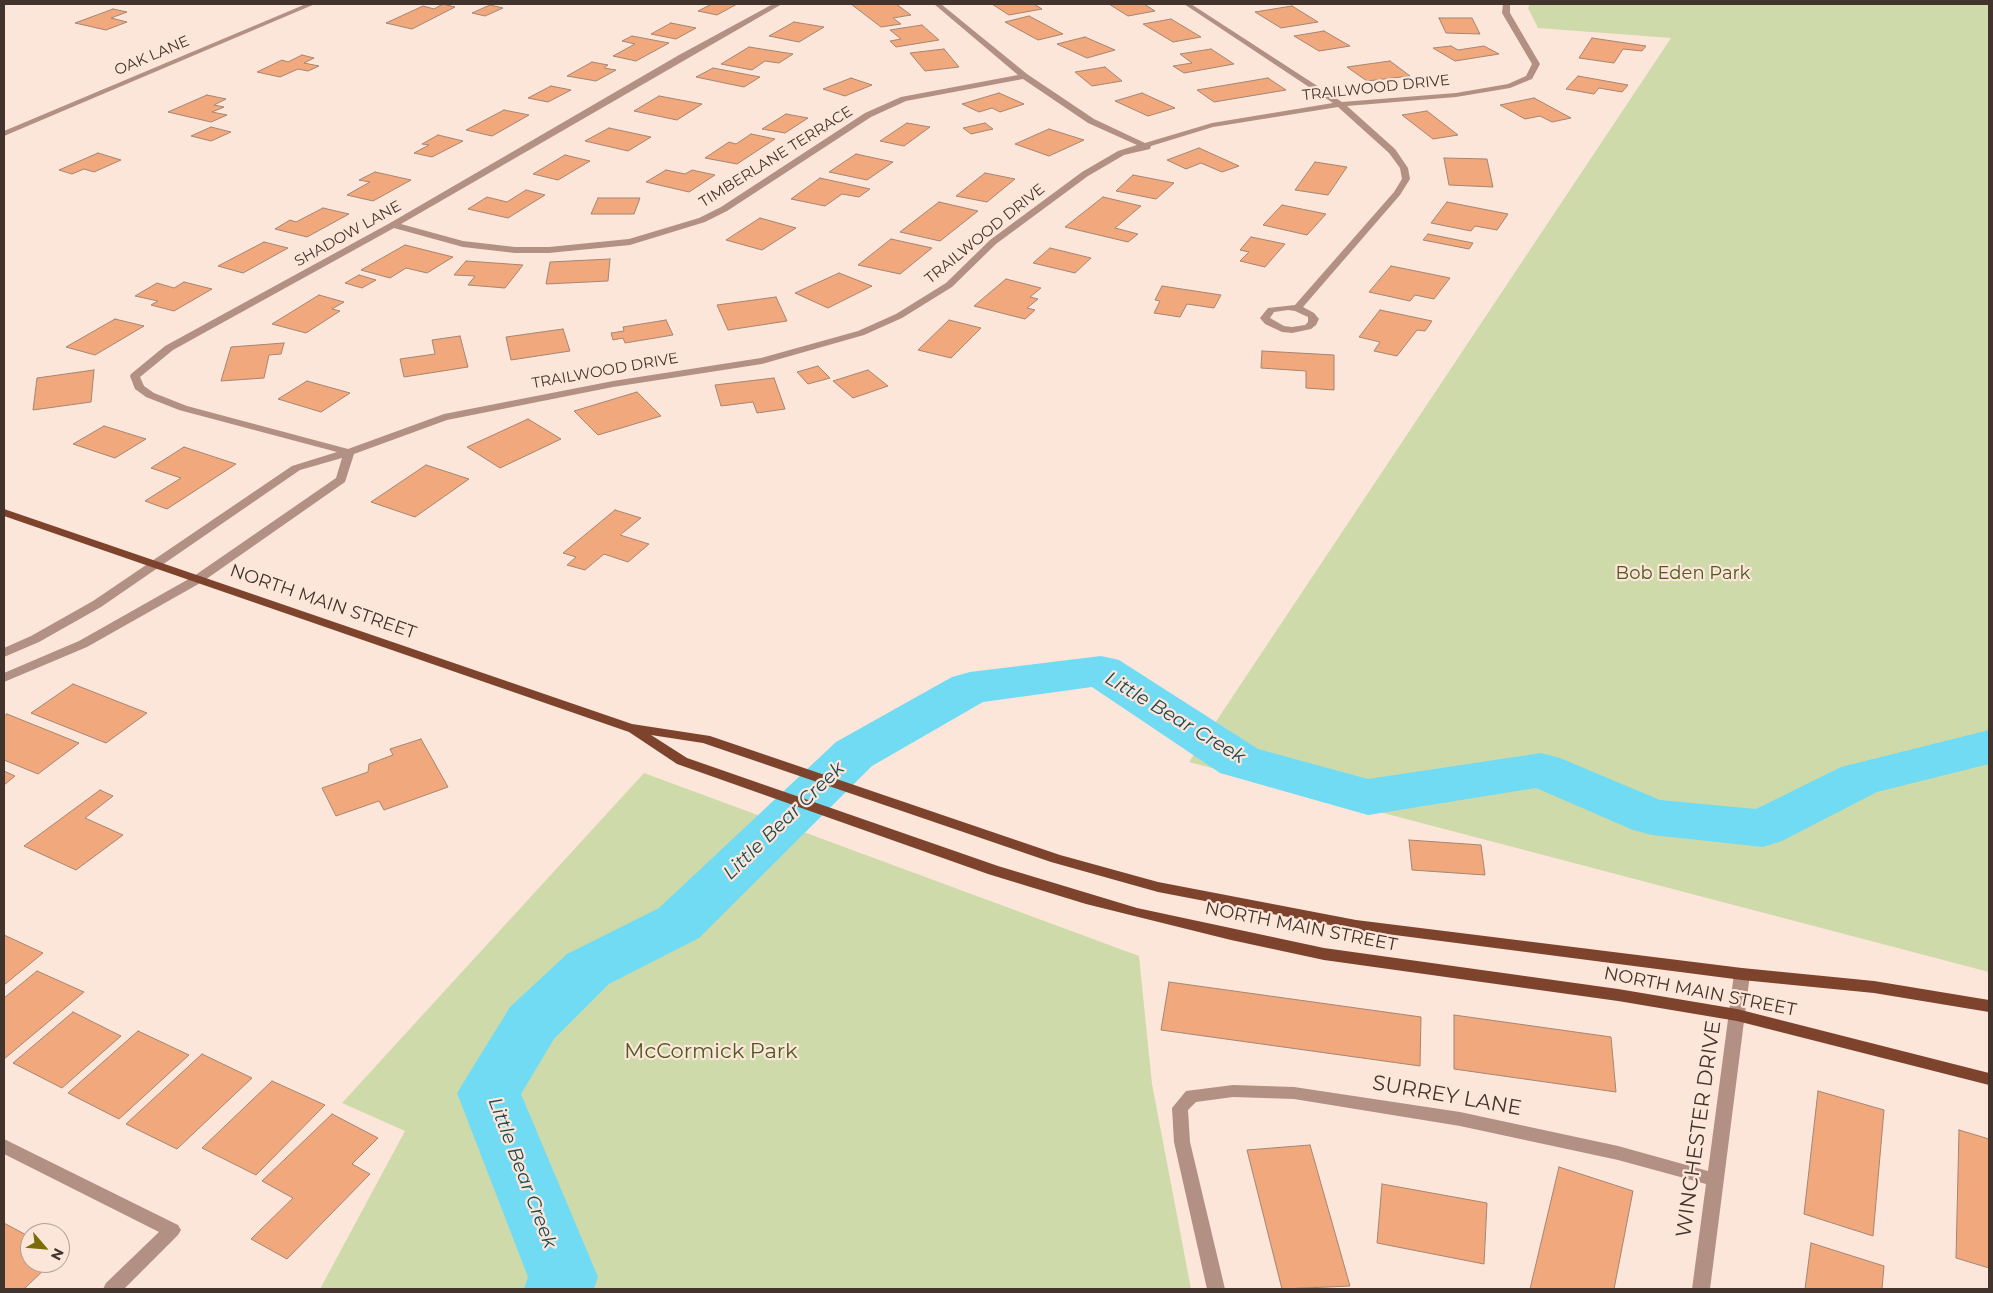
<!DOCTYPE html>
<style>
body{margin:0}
#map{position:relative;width:1993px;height:1293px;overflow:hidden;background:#fce6da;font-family:Montserrat,sans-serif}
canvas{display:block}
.frame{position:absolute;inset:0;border:5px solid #42342c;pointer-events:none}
.north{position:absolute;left:20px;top:1223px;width:50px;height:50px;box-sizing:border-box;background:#fce6da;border:1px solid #b29f94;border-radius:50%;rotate:117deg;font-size:14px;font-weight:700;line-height:20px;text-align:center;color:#42342c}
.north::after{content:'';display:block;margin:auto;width:18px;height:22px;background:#7a6d08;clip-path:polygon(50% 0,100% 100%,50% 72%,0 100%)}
</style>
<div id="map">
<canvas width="1993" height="1293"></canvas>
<div class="frame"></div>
<div class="north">N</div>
</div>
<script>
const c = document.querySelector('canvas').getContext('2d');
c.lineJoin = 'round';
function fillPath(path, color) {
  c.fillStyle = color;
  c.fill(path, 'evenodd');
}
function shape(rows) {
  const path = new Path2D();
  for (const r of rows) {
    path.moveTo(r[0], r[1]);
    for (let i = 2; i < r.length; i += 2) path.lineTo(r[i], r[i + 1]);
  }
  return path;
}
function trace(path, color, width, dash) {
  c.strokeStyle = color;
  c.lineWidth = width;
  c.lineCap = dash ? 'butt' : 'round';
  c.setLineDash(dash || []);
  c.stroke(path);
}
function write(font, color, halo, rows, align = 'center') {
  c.font = font + ' Montserrat,sans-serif';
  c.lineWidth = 4.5;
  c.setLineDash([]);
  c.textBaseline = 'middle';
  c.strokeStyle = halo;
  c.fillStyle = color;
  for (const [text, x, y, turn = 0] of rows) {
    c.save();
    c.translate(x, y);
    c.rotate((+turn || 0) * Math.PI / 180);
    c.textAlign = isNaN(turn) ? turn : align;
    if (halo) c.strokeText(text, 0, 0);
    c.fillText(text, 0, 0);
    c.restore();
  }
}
fillPath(shape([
 [1530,4,1989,4,1989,972,1189,762,1671,38,1538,28,1528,8],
 [644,773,1139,956,1152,1084,1191,1289,320,1289,405,1131,342,1103]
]), '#cfdaaa');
fillPath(shape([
 [1101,656,1119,660,1258,749,1368,779,1541,753,1560,758,1660,800,1756,809,1841,767,1989,730,1989,764,1877,792,1782,841,1763,847,1652,835,1633,830,1536,788,1368,815,1220,773,1092,687,983,702,872,766,699,938,609,984,554,1039,521,1094,598,1277,594,1289,524,1289,528,1277,457,1093,510,1007,567,954,659,908,836,742,952,677,970,672,1101,656]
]), '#71dbf3');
const building = shape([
 [443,4,455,7,412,29,386,23,423,6,434,9,443,4],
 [712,4,737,4,717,15,698,11,712,4],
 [851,4,896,4,911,15,893,18,901,24,881,27,851,4],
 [992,4,1037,4,1034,4,1042,9,1009,15,992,4],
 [1109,4,1144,4,1155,11,1128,16,1109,4],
 [490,5,503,8,485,16,472,13,490,5],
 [1292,6,1318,22,1281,28,1255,12,1292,6],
 [113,9,127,12,111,18,127,22,106,30,75,23,113,9],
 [1029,16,1063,34,1038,40,1005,22,1029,16],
 [1439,18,1472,18,1480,34,1446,33,1439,18],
 [1171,19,1201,37,1173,42,1143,24,1171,19],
 [794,22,824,27,799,42,769,36,794,22],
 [671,23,696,28,676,39,651,34,671,23],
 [922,25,939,40,896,47,890,41,901,39,890,30,922,25],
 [1324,31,1350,46,1319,51,1294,36,1324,31],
 [632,36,669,43,636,61,613,56,635,44,622,41,632,36],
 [1085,37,1115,50,1087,58,1057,44,1085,37],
 [1592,38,1646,46,1642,51,1623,49,1614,63,1579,58,1592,38],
 [1451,46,1458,50,1484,46,1499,54,1455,61,1433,48,1451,46],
 [749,47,793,54,779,63,765,61,752,70,721,64,749,47],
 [944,49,959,67,925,71,910,53,944,49],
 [1211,49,1234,64,1184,73,1173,66,1192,63,1180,54,1211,49],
 [302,55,314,58,304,63,319,66,308,71,298,69,280,77,257,72,282,60,288,62,302,55],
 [1390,61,1410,76,1367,81,1347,67,1390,61],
 [592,62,608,65,604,68,616,70,596,81,567,76,592,62],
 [1105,67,1122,81,1092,86,1075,72,1105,67],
 [713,68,760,77,744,87,696,77,713,68],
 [1578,76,1628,85,1622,92,1599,88,1594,94,1566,89,1578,76],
 [851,78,872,85,845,96,823,89,851,78],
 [1268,78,1286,90,1214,102,1197,90,1268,78],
 [551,86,571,90,548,102,528,98,551,86],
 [999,93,1024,104,1000,112,992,108,979,112,962,104,999,93],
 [1142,93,1175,108,1148,116,1115,101,1142,93],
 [207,95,226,99,214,105,224,107,212,112,227,115,211,122,168,112,207,95],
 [659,96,702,104,677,120,634,111,659,96],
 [1534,98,1571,118,1552,122,1540,116,1525,119,1500,105,1534,98],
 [504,110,529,115,492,136,466,130,504,110],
 [1427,111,1458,135,1433,139,1402,115,1427,111],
 [786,114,808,118,785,133,762,129,786,114],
 [907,123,930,127,904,146,880,141,907,123],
 [985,123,993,129,971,134,963,128,985,123],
 [211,127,231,132,211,141,191,136,211,127],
 [609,128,651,137,628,151,585,141,609,128],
 [1049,129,1084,140,1049,156,1015,144,1049,129],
 [751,134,775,139,737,164,705,158,729,142,736,144,751,134],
 [438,135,463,141,432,157,414,153,429,145,422,144,438,135],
 [1199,148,1239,166,1222,172,1201,163,1186,169,1167,160,1199,148],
 [98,153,121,160,94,172,84,169,72,174,59,170,98,153],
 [856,154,893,162,867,180,829,172,856,154],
 [565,155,590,161,558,180,533,174,565,155],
 [1444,158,1487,159,1493,187,1449,185,1444,158],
 [1315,162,1347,167,1328,195,1295,190,1315,162],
 [666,170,685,174,692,170,715,175,689,192,646,182,666,170],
 [375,172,411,180,373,201,347,195,370,182,359,180,375,172],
 [985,173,1015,179,987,202,956,196,985,173],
 [1133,175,1174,183,1156,199,1116,191,1133,175],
 [820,178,870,189,859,197,842,194,825,206,791,199,820,178],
 [526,190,545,195,508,218,468,209,487,197,507,202,526,190],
 [1103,197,1141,206,1115,228,1138,234,1128,242,1065,227,1103,197],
 [598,198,640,198,634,214,591,214,598,198],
 [939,202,978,211,940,241,900,232,939,202],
 [1447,202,1508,214,1497,230,1475,226,1471,231,1431,223,1447,202],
 [1282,205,1326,214,1307,235,1263,225,1282,205],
 [323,208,349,214,307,237,275,229,290,220,296,222,323,208],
 [760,218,796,228,762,250,726,240,760,218],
 [1428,234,1473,243,1469,249,1423,240,1428,234],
 [1251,237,1285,244,1265,267,1240,261,1249,252,1240,250,1251,237],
 [891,239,932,248,900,274,858,265,891,239],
 [264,242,288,248,243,273,218,266,264,242],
 [405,245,453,257,427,273,406,268,390,278,361,270,405,245],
 [1050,248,1091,258,1075,273,1033,263,1050,248],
 [610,259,608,281,546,284,550,262,610,259],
 [466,261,523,265,505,288,468,285,475,276,454,275,466,261],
 [1391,266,1450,278,1434,299,1415,295,1410,301,1369,292,1391,266],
 [839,273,872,286,828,308,795,293,839,273],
 [359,275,376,280,362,288,345,283,359,275],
 [1006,279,1041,288,1030,297,1038,299,1027,308,1035,310,1025,319,974,306,1006,279],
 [184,282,212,289,174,311,151,305,158,301,135,296,157,283,174,288,184,282],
 [1162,286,1221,295,1214,308,1187,304,1180,317,1154,313,1160,301,1155,300,1162,286],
 [319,295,344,302,332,309,340,311,306,333,272,324,319,295],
 [776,297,787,321,728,330,717,305,776,297],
 [1380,310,1432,321,1425,331,1417,330,1397,356,1374,351,1380,342,1359,337,1380,310],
 [115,319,144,326,95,355,66,347,115,319],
 [666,320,673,335,625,343,623,338,613,340,611,333,624,331,623,327,666,320],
 [949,320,981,328,951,358,918,350,949,320],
 [563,329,570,351,511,360,506,337,563,329],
 [460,336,468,367,404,377,400,359,435,354,432,340,460,336],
 [284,343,281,354,269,355,264,378,221,381,231,347,284,343],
 [1262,351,1334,355,1334,390,1306,388,1306,371,1261,368,1262,351],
 [818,366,830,378,808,384,797,372,818,366],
 [94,370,91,402,33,410,37,378,94,370],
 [868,370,888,386,853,398,833,381,868,370],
 [774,378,785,409,757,413,753,402,721,406,715,385,774,378],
 [307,381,350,393,321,412,278,399,307,381],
 [637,392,661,416,598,435,574,411,637,392],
 [528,419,561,439,500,468,467,447,528,419],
 [104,426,146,439,115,458,73,444,104,426],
 [184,447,236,464,167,509,145,501,181,478,151,468,184,447],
 [426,465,469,479,415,517,371,502,426,465],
 [615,510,641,518,620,535,649,544,628,562,604,554,585,570,567,565,576,557,563,553,615,510],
 [73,684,147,713,106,743,31,713,73,684],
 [7,714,79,743,38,774,4,760,4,716,7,714],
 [421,739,448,787,384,810,379,801,336,816,322,788,368,772,369,764,393,755,390,749,421,739],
 [4,771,15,776,4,785,4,771],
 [100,790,113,796,85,818,123,835,76,870,24,846,100,790],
 [1409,840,1481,845,1485,875,1412,870,1409,840],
 [4,935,43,953,4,985,4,935],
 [37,971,84,992,4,1059,4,998,37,971],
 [1169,982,1421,1017,1420,1066,1161,1030,1169,982],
 [73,1012,121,1036,62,1088,13,1063,73,1012],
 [1454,1015,1611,1037,1616,1092,1454,1069,1454,1015],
 [138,1031,189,1055,119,1119,68,1093,138,1031],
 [202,1054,252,1078,177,1149,126,1124,202,1054],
 [272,1081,325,1105,256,1175,202,1148,272,1081],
 [1818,1091,1884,1110,1873,1236,1804,1214,1818,1091],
 [332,1114,378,1138,352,1164,370,1174,287,1259,251,1239,293,1198,262,1181,332,1114],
 [1959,1130,1989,1139,1989,1268,1956,1258,1959,1130],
 [1310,1145,1350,1286,1282,1289,1247,1150,1310,1145],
 [1559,1167,1633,1191,1614,1289,1530,1289,1559,1167],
 [1382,1184,1487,1203,1484,1264,1377,1243,1382,1184],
 [4,1223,30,1237,30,1263,51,1263,24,1289,4,1289,4,1223],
 [1811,1243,1884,1266,1882,1289,1805,1289,1811,1243]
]);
fillPath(building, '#f0a87c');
trace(building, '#a58572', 1);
fillPath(shape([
 [306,4,315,4,4,136,4,131,306,4],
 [773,4,782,4,401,224,463,241,515,247,549,247,629,239,699,218,721,207,865,113,901,97,1018,75,934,4,941,4,1027,74,1094,119,1145,143,1212,123,1333,103,1184,4,1191,4,1342,102,1456,93,1508,84,1526,76,1532,64,1502,13,1503,4,1510,4,1510,13,1540,64,1532,79,1510,88,1456,97,1347,106,1395,149,1408,168,1410,179,1400,195,1303,307,1314,313,1319,319,1316,325,1311,329,1292,333,1282,332,1265,324,1260,318,1268,308,1295,305,1394,192,1402,179,1400,168,1389,153,1338,107,1213,127,1151,146,1150,149,1124,155,1088,176,996,244,952,287,902,318,864,335,762,364,613,387,447,420,354,454,345,482,202,582,87,647,4,682,4,673,79,641,194,576,336,478,342,458,300,470,101,607,39,642,4,657,4,648,31,636,93,601,292,466,337,452,179,410,146,397,135,389,130,376,131,374,165,346,390,223,679,55,773,4],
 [1023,79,1088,123,1137,145,1118,151,1082,172,990,240,946,283,896,314,858,331,761,358,613,381,444,414,348,449,187,406,154,393,144,386,140,377,173,350,394,228,463,247,515,253,549,253,630,245,705,222,727,211,871,117,906,101,1023,79],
 [1288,310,1295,311,1308,317,1308,322,1305,325,1292,327,1284,326,1270,318,1274,312,1288,310],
 [1742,968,1747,970,1750,974,1710,1289,1692,1289,1706,1184,1618,1160,1460,1126,1294,1099,1233,1097,1196,1102,1188,1110,1190,1142,1225,1289,1207,1289,1174,1142,1172,1108,1186,1091,1233,1085,1294,1087,1460,1112,1618,1146,1708,1171,1734,974,1737,970,1742,968],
 [4,1139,178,1225,181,1230,178,1235,124,1289,103,1289,106,1283,159,1232,4,1154,4,1139]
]), '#b29083');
fillPath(shape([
 [4,509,632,724,710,736,1060,855,1158,882,1356,920,1742,968,1874,981,1989,1000,1989,1012,1874,993,1742,980,1356,930,1158,892,1051,862,703,743,651,735,687,758,998,866,1137,908,1324,948,1618,989,1737,1009,1989,1073,1989,1085,1737,1021,1618,1001,1324,960,1231,940,1086,904,988,874,677,764,629,732,4,516,4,509]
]), '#7d432d');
write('15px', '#42342c', '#fce6da', [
 ["OAK LANE",152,56,-23],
 ["TRAILWOOD DRIVE",1376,88,-6],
 ["TIMBERLANE TERRACE",776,157,-32],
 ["SHADOW LANE",348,234,-29],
 ["TRAILWOOD DRIVE",985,234,-39],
 ["TRAILWOOD DRIVE",605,371,-10]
]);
write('18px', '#4f5921', '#fce6da', [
 ["Bob Eden Park",1683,574]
]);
write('18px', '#42342c', '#fce6da', [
 ["NORTH MAIN STREET",323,602,19],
 ["NORTH MAIN STREET",1301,927,11],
 ["NORTH MAIN STREET",1700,992,11]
]);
write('italic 19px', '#1b4a55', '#fce6da', [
 ["Little Bear Creek",1175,718,31],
 ["Little Bear Creek",784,821,-44],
 ["Little Bear Creek",522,1173,69]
]);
write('21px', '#4f5921', '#fce6da', [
 ["McCormick Park",711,1052]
]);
write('21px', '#42342c', '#fce6da', [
 ["SURREY LANE",1447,1096,10],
 ["WINCHESTER DRIVE",1699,1129,-82]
]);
</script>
